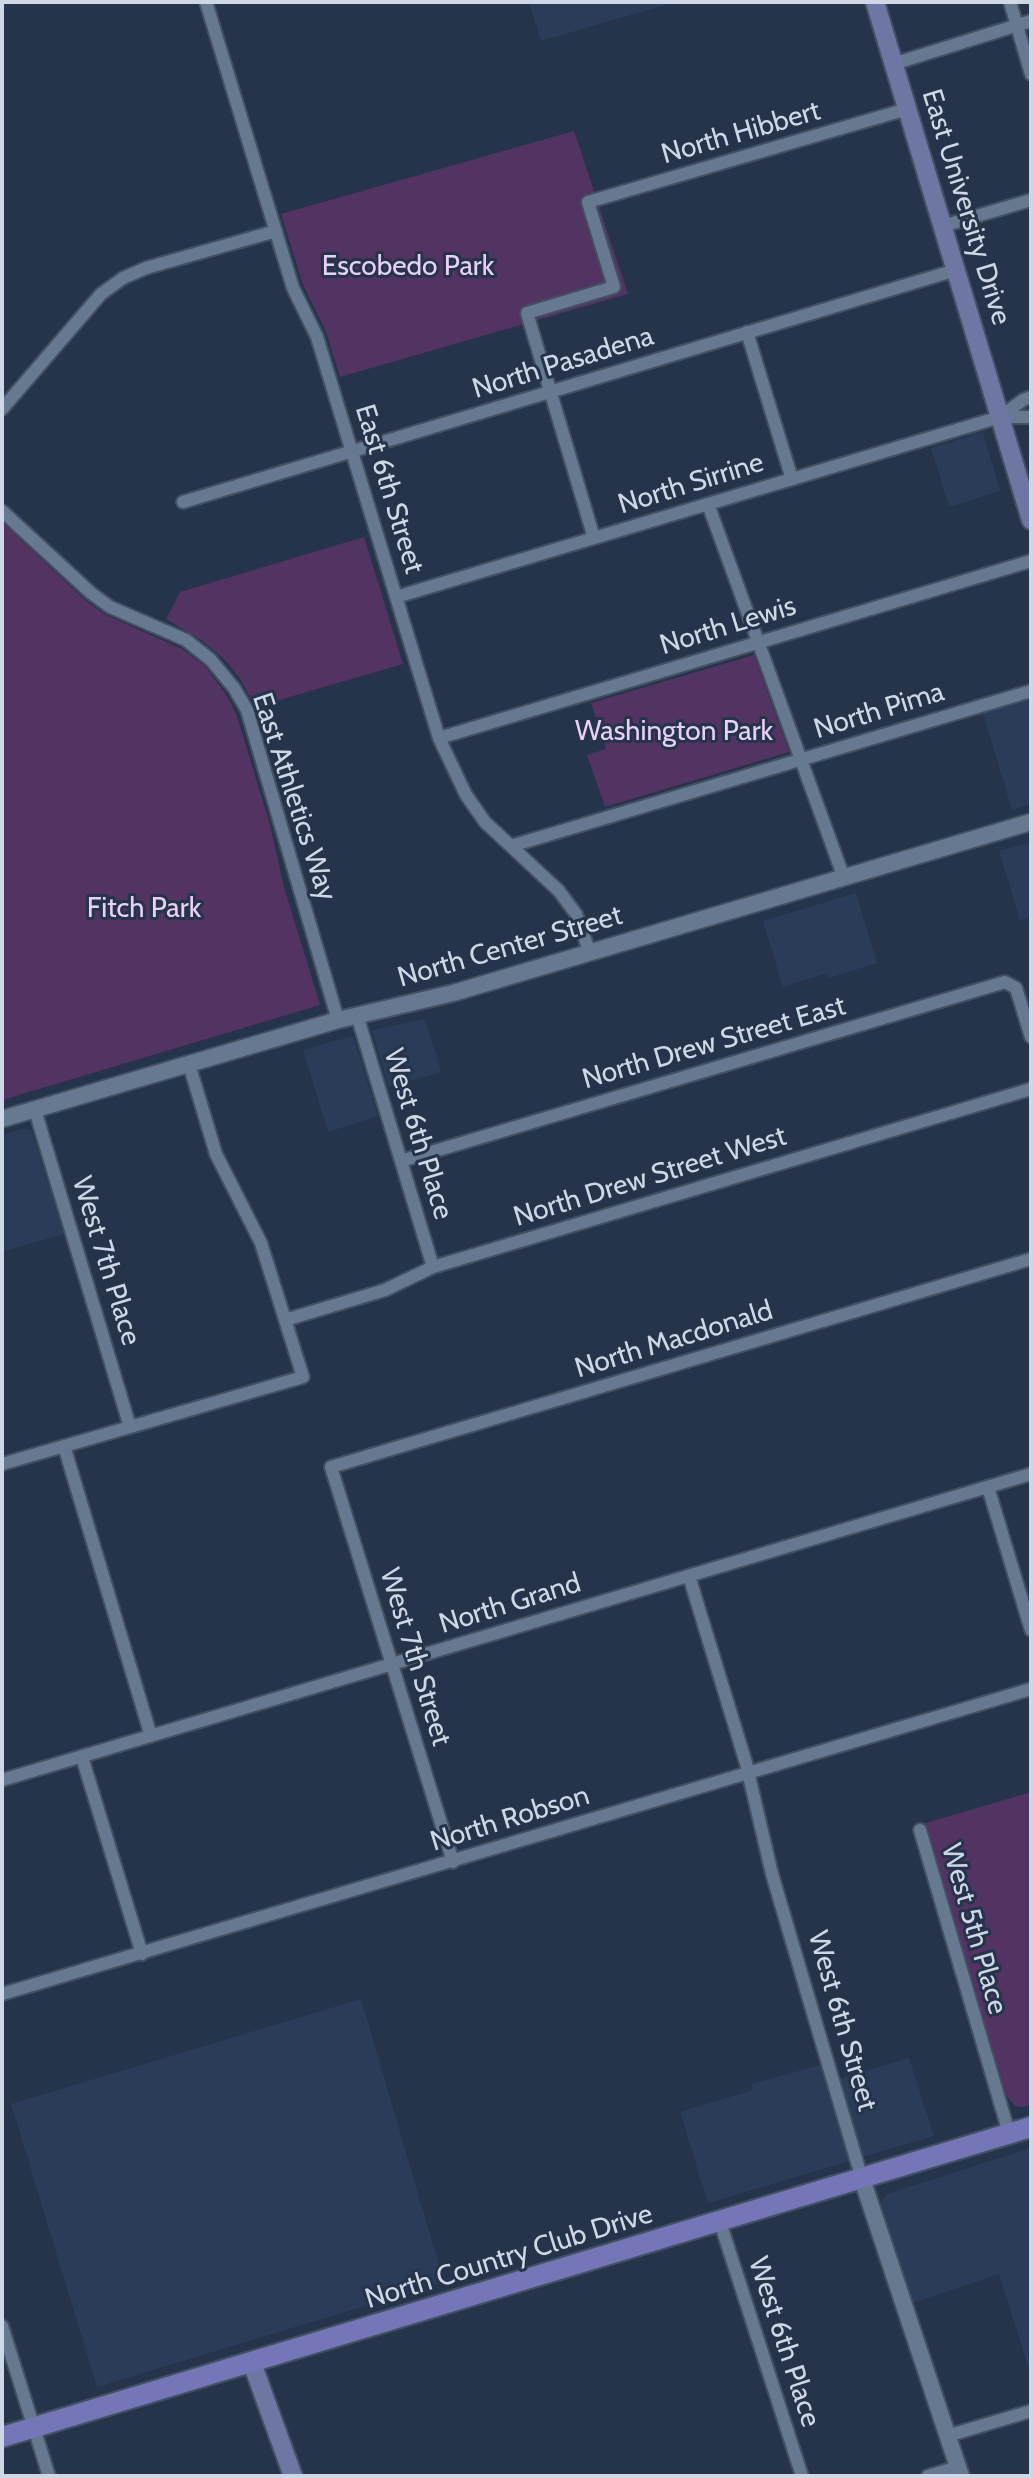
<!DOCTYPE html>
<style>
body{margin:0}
#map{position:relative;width:1033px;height:2478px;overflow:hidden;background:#25344a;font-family:Cabin,sans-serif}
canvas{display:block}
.frame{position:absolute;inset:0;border:4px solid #ced7e5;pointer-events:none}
</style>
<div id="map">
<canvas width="1033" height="2478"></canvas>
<div class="frame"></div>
</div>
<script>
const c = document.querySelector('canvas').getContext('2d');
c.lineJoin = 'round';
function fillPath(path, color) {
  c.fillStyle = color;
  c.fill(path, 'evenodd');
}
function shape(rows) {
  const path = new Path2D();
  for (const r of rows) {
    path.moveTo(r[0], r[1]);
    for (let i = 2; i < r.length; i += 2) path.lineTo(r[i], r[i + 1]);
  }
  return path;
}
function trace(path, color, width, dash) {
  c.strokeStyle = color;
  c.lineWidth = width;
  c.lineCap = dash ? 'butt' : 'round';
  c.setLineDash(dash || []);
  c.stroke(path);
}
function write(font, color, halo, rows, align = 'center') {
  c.font = font + ' Cabin,sans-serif';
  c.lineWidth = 6;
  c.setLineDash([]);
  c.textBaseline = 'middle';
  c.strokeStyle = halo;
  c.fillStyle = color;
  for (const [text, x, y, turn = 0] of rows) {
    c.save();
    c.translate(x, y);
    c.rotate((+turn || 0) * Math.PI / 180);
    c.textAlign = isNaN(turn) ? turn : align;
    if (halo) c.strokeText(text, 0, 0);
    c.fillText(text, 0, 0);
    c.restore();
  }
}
fillPath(shape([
 [529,2,675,2,541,41],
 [983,432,1000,491,949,507,931,448],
 [1031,698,1031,804,1012,810,983,713],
 [1031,842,1031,917,1020,920,999,851],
 [856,893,877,963,829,978,827,973,783,987,763,921],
 [425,1019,441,1072,389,1087,372,1030],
 [353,1036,378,1116,328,1132,303,1050],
 [26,1128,32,1131,64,1234,2,1252,2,1135],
 [361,1999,444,2282,97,2387,11,2104],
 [909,2058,934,2136,708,2203,680,2112,753,2090,752,2084,820,2065,826,2083],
 [1031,2148,1031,2376,999,2274,912,2303,881,2203,887,2194]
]), '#2a3c58');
fillPath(shape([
 [574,131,628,294,340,377,326,332,303,285,281,214],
 [2,522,86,601,104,614,182,649,205,666,225,693,236,713,270,825,284,887,320,1005,2,1100],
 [364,537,403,664,255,707,241,680,225,660,201,640,166,619,180,592],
 [754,655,789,752,605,807,587,755,606,749,591,703],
 [1031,1792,1031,2104,1024,2107,1015,2106,1006,2095,923,1824]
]), '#533362');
const minor = shape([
 [206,2,293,288,317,337,439,738,466,795,485,822,559,891,576,914,590,953],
 [1010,2,1031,74],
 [893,64,1031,21],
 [943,226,1031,200],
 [747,332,792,479],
 [2,409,101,294,123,278,146,268,276,231],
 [1000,417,1023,400,1031,397],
 [183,502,956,270],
 [708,504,844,878],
 [2,511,91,593,110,607,186,640,211,660,234,688,247,710,338,1020],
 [594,538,527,313,614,287,588,202,907,109],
 [396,597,1000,417,1031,417],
 [439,738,1031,561],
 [511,846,1031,691],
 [357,1015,433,1267],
 [35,1110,130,1427],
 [401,1161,1005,982,1016,988,1031,1037],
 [285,1320,385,1290,433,1267,1031,1089],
 [64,1446,151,1736],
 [2,1464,303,1377,261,1243,216,1154,189,1064],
 [988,1487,1031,1630],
 [689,1576,746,1763,772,1874,862,2179],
 [82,1757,142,1954],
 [2,1780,1031,1474],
 [920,1830,1009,2133],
 [453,1862,331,1467,1031,1259],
 [2,1994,1031,1689],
 [720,2222,802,2476],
 [2,2326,49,2476],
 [947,2436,1031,2411],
 [928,2476,958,2467]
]);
const tertiary = shape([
 [2,1119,338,1020,453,993,1031,822],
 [862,2179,961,2476]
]);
const secondary = shape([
 [875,2,1031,520],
 [252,2363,293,2476]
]);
const primary = shape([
 [2,2437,1031,2127]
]);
trace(minor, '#435062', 16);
trace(tertiary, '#435062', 20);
trace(secondary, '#435062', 22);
trace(primary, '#435062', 24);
trace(minor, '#677891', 12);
trace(tertiary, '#677891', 16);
trace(secondary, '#6e77a4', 18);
trace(primary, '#7576b7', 20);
write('28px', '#ced7e5', '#25344a', [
 ["North Hibbert",741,133,-16],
 ["East University Drive",966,207,73],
 ["North Pasadena",563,363,-17],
 ["North Sirrine",691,484,-17],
 ["East 6th Street",389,489,73],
 ["North Lewis",728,626,-17],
 ["North Pima",879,711,-17],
 ["East Athletics Way",294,797,72],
 ["North Center Street",510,947,-16],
 ["North Drew Street East",714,1043,-16],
 ["West 6th Place",418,1134,73],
 ["North Drew Street West",650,1177,-17],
 ["West 7th Place",106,1261,73],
 ["North Macdonald",674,1340,-17],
 ["North Grand",510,1604,-17],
 ["West 7th Street",415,1657,73],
 ["North Robson",510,1819,-17],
 ["West 5th Place",974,1929,74],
 ["West 6th Street",842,2021,74],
 ["North Country Club Drive",509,2257,-17],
 ["West 6th Place",784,2342,72]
]);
write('28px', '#ead0f7', '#25344a', [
 ["Escobedo Park",408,267],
 ["Washington Park",674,732],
 ["Fitch Park",144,909]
]);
</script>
